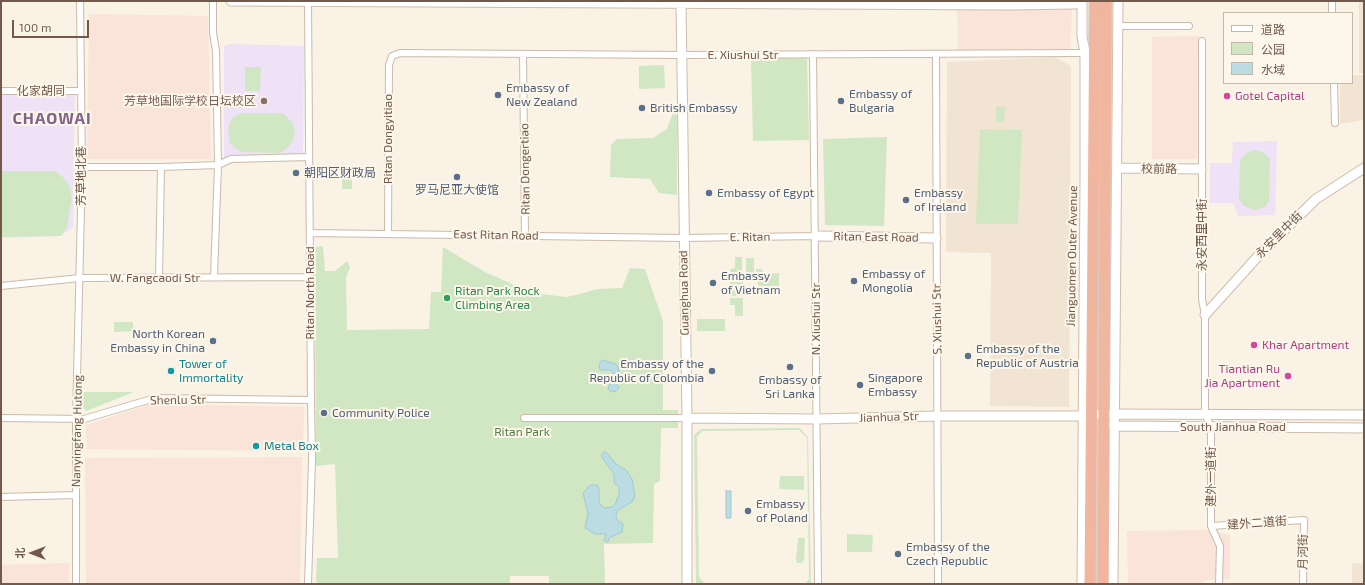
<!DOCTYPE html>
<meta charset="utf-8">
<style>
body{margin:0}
#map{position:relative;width:1365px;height:585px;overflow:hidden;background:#faf2e4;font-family:"Exo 2","Noto Sans SC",sans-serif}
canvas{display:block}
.frame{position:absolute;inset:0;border:2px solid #715a4c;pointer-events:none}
.legend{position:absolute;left:1223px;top:12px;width:130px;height:72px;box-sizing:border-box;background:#fdf6ea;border:1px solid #c5b8ab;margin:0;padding:5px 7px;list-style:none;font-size:12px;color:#715a4c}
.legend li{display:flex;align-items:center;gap:8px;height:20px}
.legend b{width:20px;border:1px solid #c5b8ab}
.north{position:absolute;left:12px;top:533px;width:40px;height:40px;-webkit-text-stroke:3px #fdf6ea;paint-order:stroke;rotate:270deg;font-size:11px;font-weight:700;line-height:16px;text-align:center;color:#715a4c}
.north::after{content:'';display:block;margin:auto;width:14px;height:18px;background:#715a4c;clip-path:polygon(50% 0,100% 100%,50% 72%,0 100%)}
.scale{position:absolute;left:12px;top:20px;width:77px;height:18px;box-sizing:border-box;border:2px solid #715a4c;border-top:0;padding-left:5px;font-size:12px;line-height:14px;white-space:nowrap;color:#715a4c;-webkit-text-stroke:3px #fdf6ea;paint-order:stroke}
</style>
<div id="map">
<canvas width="1365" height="585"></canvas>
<div class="frame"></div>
<ul class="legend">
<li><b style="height:5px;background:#fff"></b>道路</li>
<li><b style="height:11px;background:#d1e7c4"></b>公园</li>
<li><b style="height:11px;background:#badce2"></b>水域</li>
</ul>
<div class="north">北</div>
<div class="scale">100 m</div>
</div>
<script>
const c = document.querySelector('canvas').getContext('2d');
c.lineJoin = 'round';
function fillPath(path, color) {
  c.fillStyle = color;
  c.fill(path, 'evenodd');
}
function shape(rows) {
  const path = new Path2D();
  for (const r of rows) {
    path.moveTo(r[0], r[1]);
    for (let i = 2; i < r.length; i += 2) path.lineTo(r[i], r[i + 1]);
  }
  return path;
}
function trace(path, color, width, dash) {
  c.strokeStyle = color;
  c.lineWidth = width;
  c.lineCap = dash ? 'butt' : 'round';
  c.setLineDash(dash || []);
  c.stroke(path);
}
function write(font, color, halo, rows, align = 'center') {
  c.font = font + ' "Exo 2","Noto Sans SC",sans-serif';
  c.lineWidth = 4;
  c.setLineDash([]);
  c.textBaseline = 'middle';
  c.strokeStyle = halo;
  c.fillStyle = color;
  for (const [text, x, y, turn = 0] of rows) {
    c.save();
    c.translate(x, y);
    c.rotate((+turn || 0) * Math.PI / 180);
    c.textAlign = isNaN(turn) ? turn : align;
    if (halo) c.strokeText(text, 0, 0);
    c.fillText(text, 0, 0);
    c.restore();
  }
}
fillPath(shape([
 [1359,1,1364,1,1364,73,1359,73],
 [1055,57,1071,66,1069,407,990,406,991,253,946,252,947,62],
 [1352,75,1364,75,1364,120,1340,124,1340,83,1352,83],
 [1352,563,1364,564,1364,584,1352,584]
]), '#f1e4d3');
fillPath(shape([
 [1072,9,1070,49,958,50,957,10],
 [89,14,208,16,211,159,87,159],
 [1198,36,1197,159,1152,159,1152,37],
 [150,404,304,407,303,451,87,449,86,425],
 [302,457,300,584,86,584,85,458],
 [1209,530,1230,535,1230,579,1207,580,1198,584,1128,584,1127,531],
 [69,563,69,584,1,584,1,565]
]), '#fae3d9');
fillPath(shape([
 [231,44,304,46,303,157,224,157,224,46],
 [75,92,73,227,61,236,1,238,1,94],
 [1277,141,1275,215,1238,216,1234,203,1210,203,1210,163,1232,163,1233,142]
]), '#efe1f6');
fillPath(shape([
 [807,57,809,140,753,141,751,59],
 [664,65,665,88,639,89,639,66],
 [245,67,261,67,260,91,245,91],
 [996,107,1005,107,1004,122,996,122],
 [240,113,283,113,292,122,295,130,293,141,287,148,280,153,242,152,236,149,230,143,228,128,232,118],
 [673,113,677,115,677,195,659,193,650,179,610,177,611,145,617,139,653,138,667,129],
 [980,129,1022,130,1018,224,976,224],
 [887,137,884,226,825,225,823,139],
 [1255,150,1264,153,1270,159,1269,201,1265,207,1255,210,1244,206,1239,199,1240,160,1246,153],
 [342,168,352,168,352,189,342,189],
 [1,171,55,171,64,178,70,187,72,199,67,227,61,236,1,237],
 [323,246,325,271,335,271,347,261,350,267,346,278,347,330,429,329,431,292,441,292,443,247,485,272,532,293,567,297,598,289,622,288,630,268,645,269,663,321,663,410,678,410,678,428,661,428,660,481,654,484,653,543,604,544,605,584,549,584,549,576,510,576,510,584,319,584,316,581,317,558,338,558,335,464,316,466,315,247],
 [735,257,742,257,742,275,731,275,730,269,735,268],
 [746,258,754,258,754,281,746,282],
 [756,269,762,269,763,274,779,273,779,286,759,286,757,282],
 [730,277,743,277,743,285,730,285],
 [730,289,743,289,743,296,730,296],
 [730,298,743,298,743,316,735,316,735,305,730,305],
 [697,319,725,319,725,331,697,331],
 [114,322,133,322,133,331,114,332],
 [83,392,134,392,86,411,82,407],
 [800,428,808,437,811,584,805,584,809,579,807,438,799,430,702,431,697,437,699,577,705,584,696,584,694,435,701,429],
 [780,476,804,476,804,490,779,489],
 [847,534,873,535,872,552,847,552],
 [798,538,805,538,804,560,802,563,797,563,796,560]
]), '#d1e7c4');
const water = shape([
 [602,360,616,364,618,367,619,373,615,381,619,388,616,391,611,392,608,389,613,373,610,370,600,370,599,365,602,360],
 [604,452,607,453,616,464,626,470,632,479,635,496,633,501,617,511,616,516,617,520,623,524,622,532,609,538,608,542,604,541,606,534,595,534,585,528,588,514,583,493,590,485,597,485,599,488,599,503,604,508,612,507,616,503,617,498,619,498,619,487,614,483,614,474,601,456,604,452],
 [726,491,731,491,731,518,726,518,726,491]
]);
fillPath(water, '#badce2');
trace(water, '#a1cad3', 1);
const street = shape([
 [213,1,213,33,216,51,218,165,214,277],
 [1332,1,1332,13],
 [1118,26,1189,26],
 [1202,41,1202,299,1205,315,1205,414,1211,427,1211,526,1220,546,1219,584],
 [523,54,525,236],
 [813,54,818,584],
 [936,55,938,584],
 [1334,83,1335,123],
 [1,91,81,91],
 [82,167,161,167,218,165,231,159,309,157],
 [310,233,683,238,816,236],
 [388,233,389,65,392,56,400,53,683,55,1085,53],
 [159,278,161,167],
 [1,286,80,278,310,277],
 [1,418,84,419,155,398,311,400],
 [524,418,687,418],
 [1,497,76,495],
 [1211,526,1304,520,1303,584],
 [76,584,76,418,82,167,80,1],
 [308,584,312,460,311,400,308,1]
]);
const secondary = shape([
 [231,1,1010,5,1075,4,1076,1],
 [681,1,687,418,687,584],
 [1118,168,1201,169],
 [816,236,936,238],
 [1205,315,1260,254,1316,199,1364,168],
 [687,418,817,419,938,416,1083,416,1104,414,1364,415],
 [1110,425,1114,426,1364,428],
 [1082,584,1085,178,1085,53,1082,36,1082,1],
 [1113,584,1118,1]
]);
const highway = shape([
 [1090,584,1095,1],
 [1103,584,1106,1]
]);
trace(street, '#cbbaab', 8);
trace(secondary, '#cfbcac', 11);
trace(highway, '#d7d1cd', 13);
trace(street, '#fff', 6);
trace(secondary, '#fff', 9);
trace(highway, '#f0b69f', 11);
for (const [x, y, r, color] of [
 [498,95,4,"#5c6f8a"],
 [1227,96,4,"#d1479c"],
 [264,101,4,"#8d6e63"],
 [841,101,4,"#5c6f8a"],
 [642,108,4,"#5c6f8a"],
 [296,173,4,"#5c6f8a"],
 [457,177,4,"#5c6f8a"],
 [709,193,4,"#5c6f8a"],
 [906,200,4,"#5c6f8a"],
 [854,281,4,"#5c6f8a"],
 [713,283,4,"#5c6f8a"],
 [447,298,4,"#2e9e5b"],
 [213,341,4,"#5c6f8a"],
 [1254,345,4,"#d1479c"],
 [968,356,4,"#5c6f8a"],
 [790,367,4,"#5c6f8a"],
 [171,371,4,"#0f9aa8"],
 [712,371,4,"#5c6f8a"],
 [1288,376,4,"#d1479c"],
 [860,385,4,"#5c6f8a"],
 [324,413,4,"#5c6f8a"],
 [256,446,4,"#0f9aa8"],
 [748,511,4,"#5c6f8a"],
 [898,554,4,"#5c6f8a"]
]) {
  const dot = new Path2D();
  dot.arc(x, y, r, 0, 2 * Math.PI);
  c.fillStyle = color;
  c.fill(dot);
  trace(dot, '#fdf6ea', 1.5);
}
write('12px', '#715a4c', '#fdf6ea', [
 ["E. Xiushui Str",743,55],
 ["化家胡同",41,91],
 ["Ritan Dongyitiao",388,139,-90],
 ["Ritan Dongertiao",525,169,-91],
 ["校前路",1159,169,1],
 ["芳草地北巷",81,176,-90],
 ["East Ritan Road",496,235,1],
 ["永安西里中街",1202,235,-90],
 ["永安里中街",1279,235,-45],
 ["E. Ritan",750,237,-1],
 ["Ritan East Road",876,237,1],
 ["Jianguomen Outer Avenue",1072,256,-89],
 ["W. Fangcaodi Str",155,278],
 ["Ritan North Road",310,293,-90],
 ["Guanghua Road",684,293,-91],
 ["N. Xiushui Str",816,319,-90],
 ["S. Xiushui Str",937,319,-91],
 ["Shenlu Str",178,400,-1],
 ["Jianhua Str",889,417,-2],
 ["South Jianhua Road",1233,427],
 ["Nanyingfang Hutong",77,431,-89],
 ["建外一道街",1211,477,-90],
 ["建外二道街",1257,523,-4],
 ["月河街",1303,552,-89]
]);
write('12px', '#4e5e75', '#fdf6ea', [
 ["Embassy of",506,88],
 ["New Zealand",506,102],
 ["Embassy of",849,94],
 ["Bulgaria",849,108],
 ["British Embassy",650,108],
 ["朝阳区财政局",304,173],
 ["罗马尼亚大使馆",457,190,"center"],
 ["Embassy of Egypt",717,193],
 ["Embassy",914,193],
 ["of Ireland",914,207],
 ["Embassy of",862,274],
 ["Mongolia",862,288],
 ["Embassy",721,276],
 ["of Vietnam",721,290],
 ["North Korean",205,334,"right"],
 ["Embassy in China",205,348,"right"],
 ["Embassy of the",976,349],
 ["Republic of Austria",976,363],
 ["Embassy of the",704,364,"right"],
 ["Republic of Colombia",704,378,"right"],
 ["Singapore",868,378],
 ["Embassy",868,392],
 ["Embassy of",790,380,"center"],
 ["Sri Lanka",790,394,"center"],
 ["Community Police",332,413],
 ["Embassy",756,504],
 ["of Poland",756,518],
 ["Embassy of the",906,547],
 ["Czech Republic",906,561]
], 'left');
write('12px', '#b23c85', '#fdf6ea', [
 ["Gotel Capital",1235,96],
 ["Khar Apartment",1262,345],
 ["Tiantian Ru",1280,369,"right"],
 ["Jia Apartment",1280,383,"right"]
], 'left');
write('12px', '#785e54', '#fdf6ea', [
 ["芳草地国际学校日坛校区",256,101]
], 'right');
write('12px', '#27864d', '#fdf6ea', [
 ["Ritan Park Rock",455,291],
 ["Climbing Area",455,305]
], 'left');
write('12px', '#0d838f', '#fdf6ea', [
 ["Tower of",179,364],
 ["Immortality",179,378],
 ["Metal Box",264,446]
], 'left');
write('12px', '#567b48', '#fdf6ea', [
 ["Ritan Park",522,432]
]);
c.letterSpacing = '1px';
write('bold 16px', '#80648d', '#fdf6ea', [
 ["CHAOWAI",52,119]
]);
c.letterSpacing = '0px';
</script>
